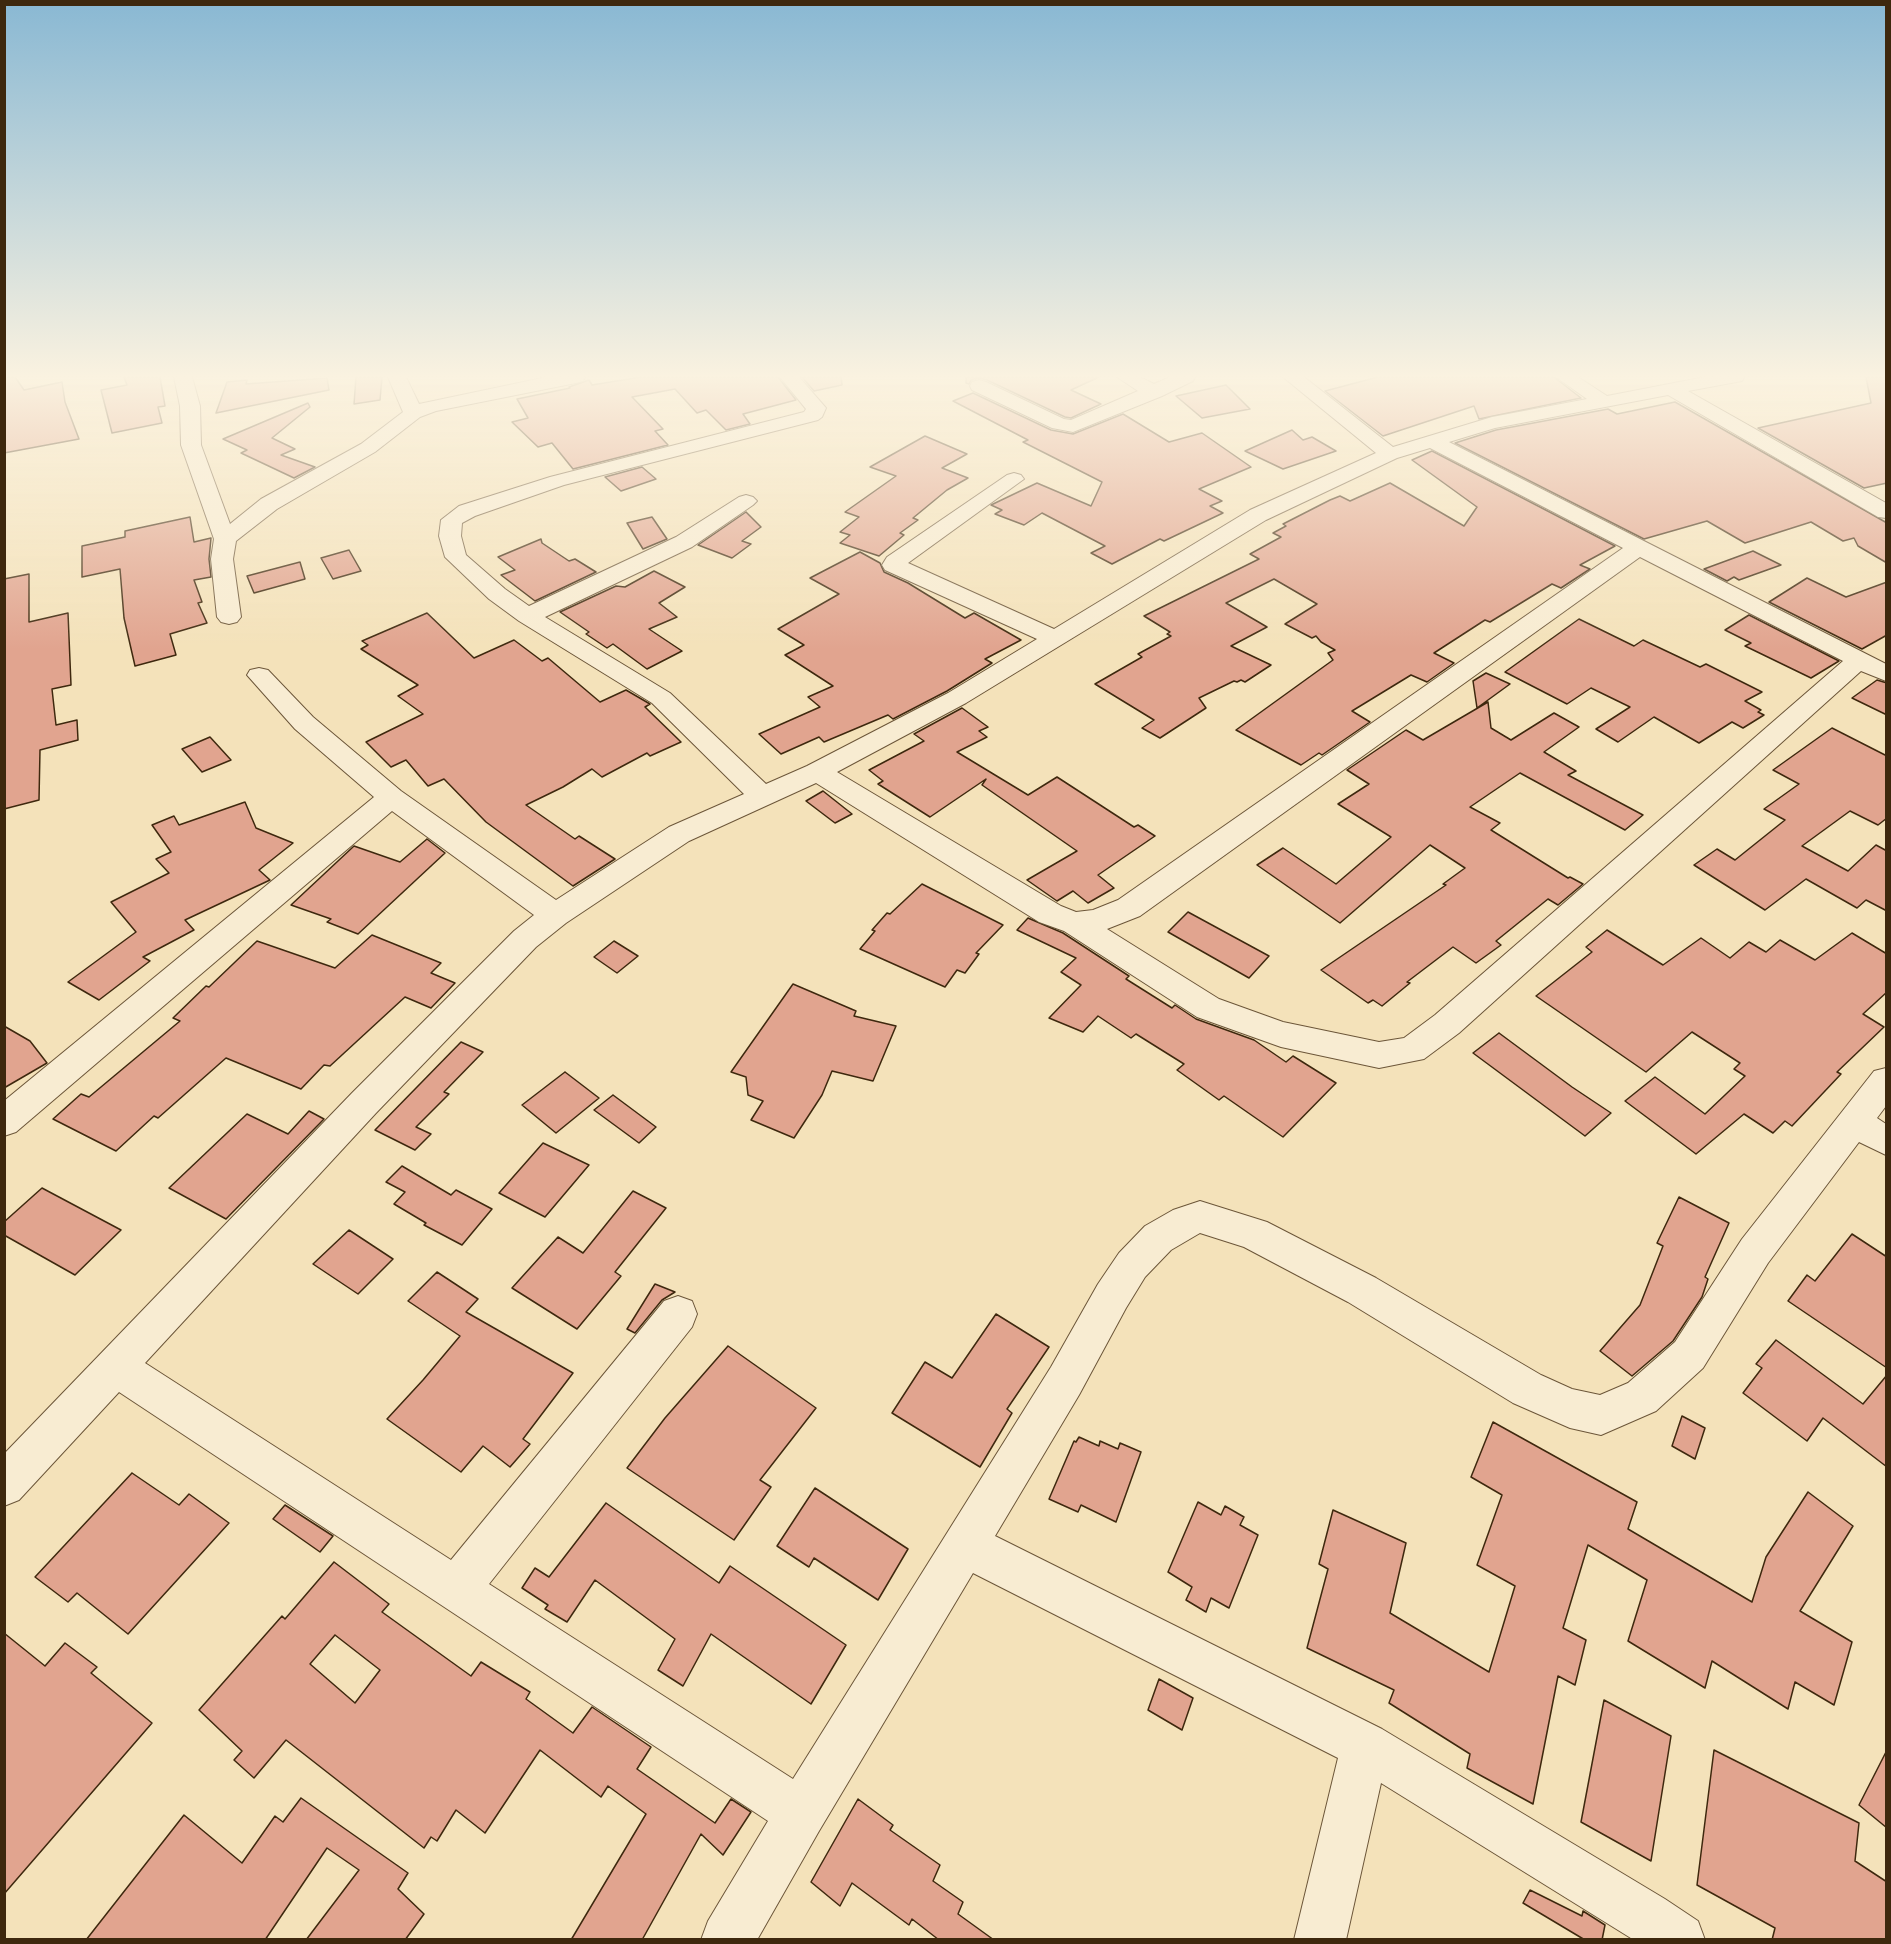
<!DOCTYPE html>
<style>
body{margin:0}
#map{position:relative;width:1891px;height:1944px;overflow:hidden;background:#f4e2ba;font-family:Vollkorn,serif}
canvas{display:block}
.frame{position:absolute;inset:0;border:6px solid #3e280e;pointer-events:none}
</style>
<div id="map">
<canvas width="1891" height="1944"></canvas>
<div class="frame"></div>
</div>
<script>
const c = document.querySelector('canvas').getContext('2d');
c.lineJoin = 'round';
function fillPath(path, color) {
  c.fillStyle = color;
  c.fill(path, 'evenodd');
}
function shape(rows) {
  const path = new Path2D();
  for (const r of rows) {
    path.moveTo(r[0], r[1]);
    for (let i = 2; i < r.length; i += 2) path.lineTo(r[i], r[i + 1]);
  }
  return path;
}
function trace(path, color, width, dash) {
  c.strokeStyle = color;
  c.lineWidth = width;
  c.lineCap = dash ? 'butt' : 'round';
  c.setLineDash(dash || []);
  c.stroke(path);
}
const building = shape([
 [4,377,15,377,24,390,62,382,65,402,79,439,4,453,4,377],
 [124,377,160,377,165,406,158,407,162,423,112,433,101,390,127,385,124,377],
 [356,377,382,377,380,400,354,404,356,377],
 [641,377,778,377,796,400,743,414,750,424,726,430,706,410,697,413,675,389,632,397,663,429,655,431,668,445,573,469,552,443,538,447,512,422,528,418,517,399,570,388,569,387,589,380,592,385,641,377],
 [802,377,841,377,842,385,814,391,802,377],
 [966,377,1099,377,1071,390,1101,404,1071,418,1065,417,987,380,978,378,971,380,969,384,966,383,966,377],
 [1378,377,1554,377,1581,398,1479,419,1474,406,1383,436,1325,391,1378,377],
 [1866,377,1887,377,1887,483,1864,488,1758,428,1871,403,1866,377],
 [327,378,329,390,216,413,227,382,247,380,246,384,327,378],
 [1226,385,1250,409,1202,418,1176,396,1226,385],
 [973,393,1051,430,1073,434,1123,414,1169,442,1202,433,1251,467,1199,489,1222,501,1210,506,1223,513,1164,541,1160,539,1112,564,1091,553,1105,546,1042,513,1024,525,995,514,1002,510,991,505,1037,483,1091,506,1102,482,1023,442,1028,440,953,401,973,393],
 [1675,402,1887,523,1887,563,1858,546,1854,538,1843,541,1811,522,1745,543,1707,521,1644,539,1455,443,1496,430,1608,409,1617,414,1675,402],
 [308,403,310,407,272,438,295,449,281,455,315,467,294,478,241,453,247,450,223,439,308,403],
 [1292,430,1303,440,1312,437,1336,451,1283,469,1245,451,1292,430],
 [925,436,967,454,942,468,968,478,947,490,913,518,918,520,900,533,904,535,879,556,840,543,850,535,840,532,859,517,845,512,896,476,870,467,925,436],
 [1432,451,1615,546,1580,565,1590,569,1561,588,1552,584,1490,622,1485,620,1434,653,1454,663,1427,682,1411,675,1352,711,1370,722,1322,755,1319,753,1301,765,1236,730,1333,660,1328,653,1335,650,1321,642,1316,636,1312,638,1285,624,1317,604,1274,579,1226,603,1267,627,1231,646,1271,665,1245,682,1241,680,1237,682,1234,681,1199,698,1206,708,1160,738,1142,728,1154,720,1095,684,1142,657,1138,654,1171,636,1167,634,1170,632,1144,616,1259,559,1250,554,1281,537,1273,533,1286,526,1283,524,1330,500,1340,496,1350,501,1390,483,1464,526,1477,507,1412,460,1432,451],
 [642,467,656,479,621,491,605,477,642,467],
 [746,512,761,527,742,541,751,544,732,558,698,545,746,512],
 [190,517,194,542,211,538,209,559,211,577,194,580,202,602,198,603,207,623,170,634,176,655,135,666,124,618,120,569,82,577,82,546,125,537,125,531,190,517],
 [652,517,667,539,643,549,627,523,652,517],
 [541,539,542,543,569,561,575,559,596,572,535,601,501,575,515,570,498,557,541,539],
 [349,550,361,571,333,579,321,558,349,550],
 [1753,551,1781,565,1739,580,1734,577,1727,581,1704,569,1753,551],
 [860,552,880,563,884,572,908,583,965,618,974,613,1021,640,985,659,992,663,947,691,893,719,888,715,824,742,819,737,781,754,759,734,820,707,808,697,833,686,785,655,804,645,778,629,839,594,810,578,860,552],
 [300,562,305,579,254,593,247,576,300,562],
 [654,571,685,587,659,603,677,617,649,629,682,651,647,669,613,644,607,648,586,634,589,632,560,612,616,586,625,587,654,571],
 [29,574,29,622,68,613,71,685,52,689,56,725,77,720,78,740,40,750,39,800,4,809,4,579,29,574],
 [1807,578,1846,597,1887,582,1887,635,1862,649,1769,602,1807,578],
 [427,613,474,658,514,640,542,661,548,658,600,702,626,690,650,704,645,707,681,742,650,756,647,753,602,777,592,769,563,787,526,805,575,839,579,836,615,859,573,886,486,822,444,779,428,786,406,760,391,767,366,742,423,714,398,696,418,685,361,649,368,645,362,641,427,613],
 [1749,615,1839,661,1811,678,1745,646,1751,643,1725,630,1749,615],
 [1579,619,1634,646,1643,640,1700,667,1706,664,1762,692,1745,701,1761,710,1758,712,1764,715,1743,728,1732,722,1699,743,1654,717,1618,742,1596,729,1630,707,1591,688,1567,704,1505,672,1579,619],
 [1486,673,1510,684,1477,708,1473,681,1486,673],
 [1877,680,1887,683,1887,715,1852,698,1877,680],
 [1488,702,1491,728,1511,740,1554,713,1579,727,1544,752,1576,771,1568,775,1643,815,1625,830,1520,773,1470,807,1500,823,1491,830,1568,878,1570,877,1583,884,1558,905,1548,899,1496,941,1501,945,1476,963,1453,947,1407,982,1410,983,1382,1006,1373,1000,1368,1003,1321,970,1446,885,1443,884,1465,868,1430,845,1340,923,1257,865,1283,848,1336,884,1391,837,1338,804,1369,784,1347,770,1406,730,1423,740,1488,702],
 [962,708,988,727,979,731,987,737,957,752,1028,795,1057,777,1134,827,1138,825,1155,836,1098,875,1114,888,1088,903,1073,891,1057,901,1027,880,1077,851,982,785,986,779,930,817,878,784,883,781,869,770,924,741,914,734,962,708],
 [1832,728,1887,756,1887,818,1878,825,1850,811,1802,846,1848,871,1876,845,1887,851,1887,911,1866,900,1857,908,1806,879,1765,910,1694,865,1717,849,1735,860,1785,820,1764,809,1799,784,1773,770,1832,728],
 [210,737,231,760,202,772,182,749,210,737],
 [823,791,852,814,835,823,806,801,823,791],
 [245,802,256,828,293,843,259,870,270,880,185,920,194,930,143,957,150,961,99,1000,68,982,136,932,111,902,169,873,156,859,171,852,152,825,174,816,179,825,245,802],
 [427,839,445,853,358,934,327,922,331,919,291,905,354,846,400,862,427,839],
 [922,884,1003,925,976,953,979,954,965,973,957,970,945,987,860,949,875,931,872,930,887,913,890,914,922,884],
 [1188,912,1269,956,1249,978,1168,932,1188,912],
 [1028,918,1063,933,1129,976,1126,979,1172,1008,1175,1005,1196,1019,1254,1040,1286,1062,1293,1056,1336,1083,1283,1137,1224,1096,1219,1100,1177,1070,1184,1064,1136,1034,1131,1038,1098,1016,1083,1032,1049,1018,1081,985,1061,972,1076,958,1017,930,1028,918],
 [1607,930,1663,965,1701,938,1730,958,1749,942,1766,952,1780,940,1815,960,1852,933,1887,954,1887,992,1863,1014,1884,1027,1837,1072,1841,1074,1792,1126,1785,1121,1773,1133,1744,1114,1696,1154,1625,1101,1655,1077,1705,1114,1745,1076,1734,1069,1740,1063,1692,1032,1646,1072,1536,996,1592,952,1586,947,1607,930],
 [372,935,441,963,431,973,455,983,431,1008,405,997,330,1066,324,1065,301,1089,226,1058,158,1118,154,1116,116,1151,53,1119,81,1094,89,1097,180,1021,173,1018,206,986,209,987,257,941,335,968,372,935],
 [614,941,638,956,617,973,594,957,614,941],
 [793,984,856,1011,854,1016,896,1026,873,1081,832,1071,822,1095,794,1138,751,1120,763,1101,748,1095,746,1077,731,1072,793,984],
 [4,1026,30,1041,47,1063,4,1088,4,1026],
 [1499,1033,1572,1087,1611,1113,1585,1136,1473,1053,1499,1033],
 [461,1042,483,1052,444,1092,449,1094,416,1127,431,1134,415,1150,375,1130,461,1042],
 [565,1072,599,1098,556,1133,522,1105,565,1072],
 [613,1095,656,1127,639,1143,594,1110,613,1095],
 [309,1111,324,1119,226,1219,169,1188,247,1114,288,1134,309,1111],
 [543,1143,589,1165,545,1217,499,1193,543,1143],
 [402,1166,451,1195,456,1190,492,1209,462,1245,424,1225,426,1223,394,1204,405,1192,386,1182,402,1166],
 [42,1188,121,1230,75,1275,4,1235,4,1222,42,1188],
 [633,1191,666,1208,615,1272,621,1276,577,1329,512,1288,558,1237,583,1253,633,1191],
 [1679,1197,1729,1223,1705,1277,1708,1279,1702,1297,1673,1341,1632,1376,1600,1351,1640,1305,1663,1246,1657,1243,1679,1197],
 [349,1230,393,1259,358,1294,313,1264,349,1230],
 [1852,1234,1887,1257,1887,1368,1788,1301,1807,1275,1815,1281,1852,1234],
 [437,1272,478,1299,466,1312,573,1373,523,1439,530,1444,510,1467,483,1446,461,1472,387,1419,423,1380,460,1336,408,1301,437,1272],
 [655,1284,675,1292,662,1300,635,1333,627,1329,655,1284],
 [996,1314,1049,1347,1007,1409,1012,1413,980,1467,892,1413,925,1362,952,1378,996,1314],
 [1776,1340,1863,1404,1887,1375,1887,1467,1823,1418,1807,1441,1743,1393,1762,1368,1756,1364,1776,1340],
 [728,1346,816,1408,760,1480,771,1487,734,1540,627,1468,665,1418,728,1346],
 [1682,1416,1705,1428,1695,1459,1672,1446,1682,1416],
 [1493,1422,1637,1502,1628,1529,1752,1602,1766,1557,1808,1492,1853,1526,1800,1611,1852,1642,1834,1705,1795,1682,1788,1709,1712,1661,1705,1688,1628,1641,1647,1580,1588,1545,1563,1628,1586,1640,1575,1685,1558,1676,1533,1804,1467,1768,1470,1754,1389,1703,1394,1690,1307,1648,1328,1569,1319,1564,1333,1510,1406,1543,1390,1613,1489,1672,1515,1586,1477,1565,1502,1495,1471,1477,1493,1422],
 [1079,1437,1099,1446,1100,1441,1118,1449,1120,1443,1141,1452,1116,1522,1081,1505,1078,1512,1049,1499,1074,1441,1076,1442,1079,1437],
 [132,1473,179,1505,189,1494,229,1523,128,1634,77,1593,68,1602,35,1577,132,1473],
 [815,1488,908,1549,878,1600,814,1558,809,1567,777,1546,815,1488],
 [1198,1502,1221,1515,1225,1506,1244,1517,1240,1525,1258,1535,1229,1608,1211,1598,1206,1612,1186,1600,1192,1587,1168,1572,1198,1502],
 [606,1503,719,1583,730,1566,846,1645,811,1704,711,1634,683,1686,658,1670,675,1639,595,1580,567,1622,545,1609,548,1605,522,1588,535,1568,549,1577,606,1503],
 [285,1505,333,1536,320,1552,273,1519,285,1505],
 [334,1562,389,1604,382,1612,471,1676,481,1662,530,1692,526,1699,573,1733,592,1707,651,1747,637,1769,715,1823,731,1799,751,1812,723,1855,701,1834,642,1940,571,1940,646,1814,608,1786,601,1797,540,1750,485,1833,456,1810,437,1841,431,1837,424,1848,286,1740,254,1778,234,1760,242,1751,199,1710,282,1616,285,1619,334,1562],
 [335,1635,380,1670,355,1703,310,1664,335,1635],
 [4,1633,45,1666,65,1643,97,1667,91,1673,152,1723,4,1894,4,1633],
 [1159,1679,1193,1698,1182,1730,1148,1710,1159,1679],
 [1604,1700,1671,1736,1651,1861,1581,1822,1604,1700],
 [1714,1750,1859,1823,1855,1861,1887,1882,1887,1940,1772,1940,1775,1928,1697,1885,1714,1750],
 [1887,1750,1887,1828,1859,1805,1887,1750],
 [301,1798,408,1873,398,1889,424,1914,405,1940,306,1940,359,1870,327,1848,265,1940,86,1940,184,1815,242,1863,275,1816,283,1822,301,1798],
 [858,1799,893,1825,890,1830,940,1865,933,1881,963,1902,958,1914,994,1940,939,1940,912,1919,909,1925,852,1883,840,1906,811,1882,858,1799],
 [1530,1890,1582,1916,1583,1911,1605,1925,1602,1940,1585,1940,1523,1903,1530,1890]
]);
fillPath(building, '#e1a48f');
trace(building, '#3e280e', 1.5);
const minor = shape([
 [174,377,192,377,200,406,201,445,230,524,261,499,361,444,403,412,388,377,406,377,419,404,547,377,585,377,583,381,576,383,436,411,420,417,375,452,277,509,236,541,233,559,241,617,237,622,229,624,221,622,217,617,211,559,214,539,181,445,180,406,174,377],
 [780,377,799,377,826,408,822,417,818,420,564,485,475,516,462,523,461,536,466,555,505,589,529,606,676,537,739,497,746,495,753,497,757,501,753,505,692,547,545,617,670,693,766,784,807,766,948,693,1037,639,885,570,882,565,887,557,1007,475,1014,473,1021,475,1024,479,908,563,1054,629,1250,510,1376,453,1283,377,1304,377,1393,447,1492,417,1587,399,1556,377,1578,377,1607,396,1705,377,1744,377,1742,381,1688,391,1886,503,1886,518,1878,517,1668,395,1495,428,1449,442,1886,664,1886,681,1861,671,1459,1033,1424,1059,1379,1068,1281,1047,1197,1017,1064,931,1039,922,816,783,689,841,566,923,536,947,376,1113,145,1363,451,1560,664,1301,678,1296,692,1301,697,1314,692,1327,489,1584,793,1779,1051,1367,1098,1284,1119,1253,1145,1226,1173,1210,1200,1201,1267,1222,1376,1278,1541,1375,1572,1389,1600,1395,1628,1383,1675,1342,1742,1239,1874,1071,1886,1068,1886,1106,1877,1118,1886,1124,1886,1155,1859,1142,1768,1263,1703,1368,1656,1411,1601,1435,1570,1428,1513,1403,1348,1302,1244,1247,1200,1233,1171,1250,1145,1277,1126,1308,1079,1395,995,1536,1382,1729,1665,1899,1698,1921,1705,1940,1634,1940,1381,1783,1346,1940,1294,1940,1338,1758,973,1573,819,1831,757,1940,701,1940,708,1921,768,1821,119,1392,19,1500,4,1506,4,1454,352,1093,514,931,534,915,392,811,16,1132,4,1136,4,1101,374,797,295,729,247,675,250,670,259,668,268,670,313,717,401,791,556,900,669,827,744,794,652,703,519,621,489,599,445,557,439,536,441,520,459,506,550,477,804,412,806,409,780,377],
 [1430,448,1623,548,1118,900,1093,910,1076,912,1061,906,837,772,966,703,1266,520,1397,458,1430,448],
 [1640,557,1843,661,1435,1015,1404,1038,1379,1042,1283,1022,1219,999,1107,929,1140,916,1640,557],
 [1117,377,1140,377,1154,384,1170,377,1195,377,1193,381,1162,396,1073,432,1052,428,972,390,970,386,972,382,979,380,986,382,1064,419,1071,420,1138,391,1117,377]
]);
trace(minor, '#6c5639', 2);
fillPath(minor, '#f8ecd2');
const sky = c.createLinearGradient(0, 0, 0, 649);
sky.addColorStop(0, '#89b8d3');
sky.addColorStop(0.58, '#faf2e0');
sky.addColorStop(1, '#faf2e000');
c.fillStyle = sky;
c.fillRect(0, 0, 1891, 649);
</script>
